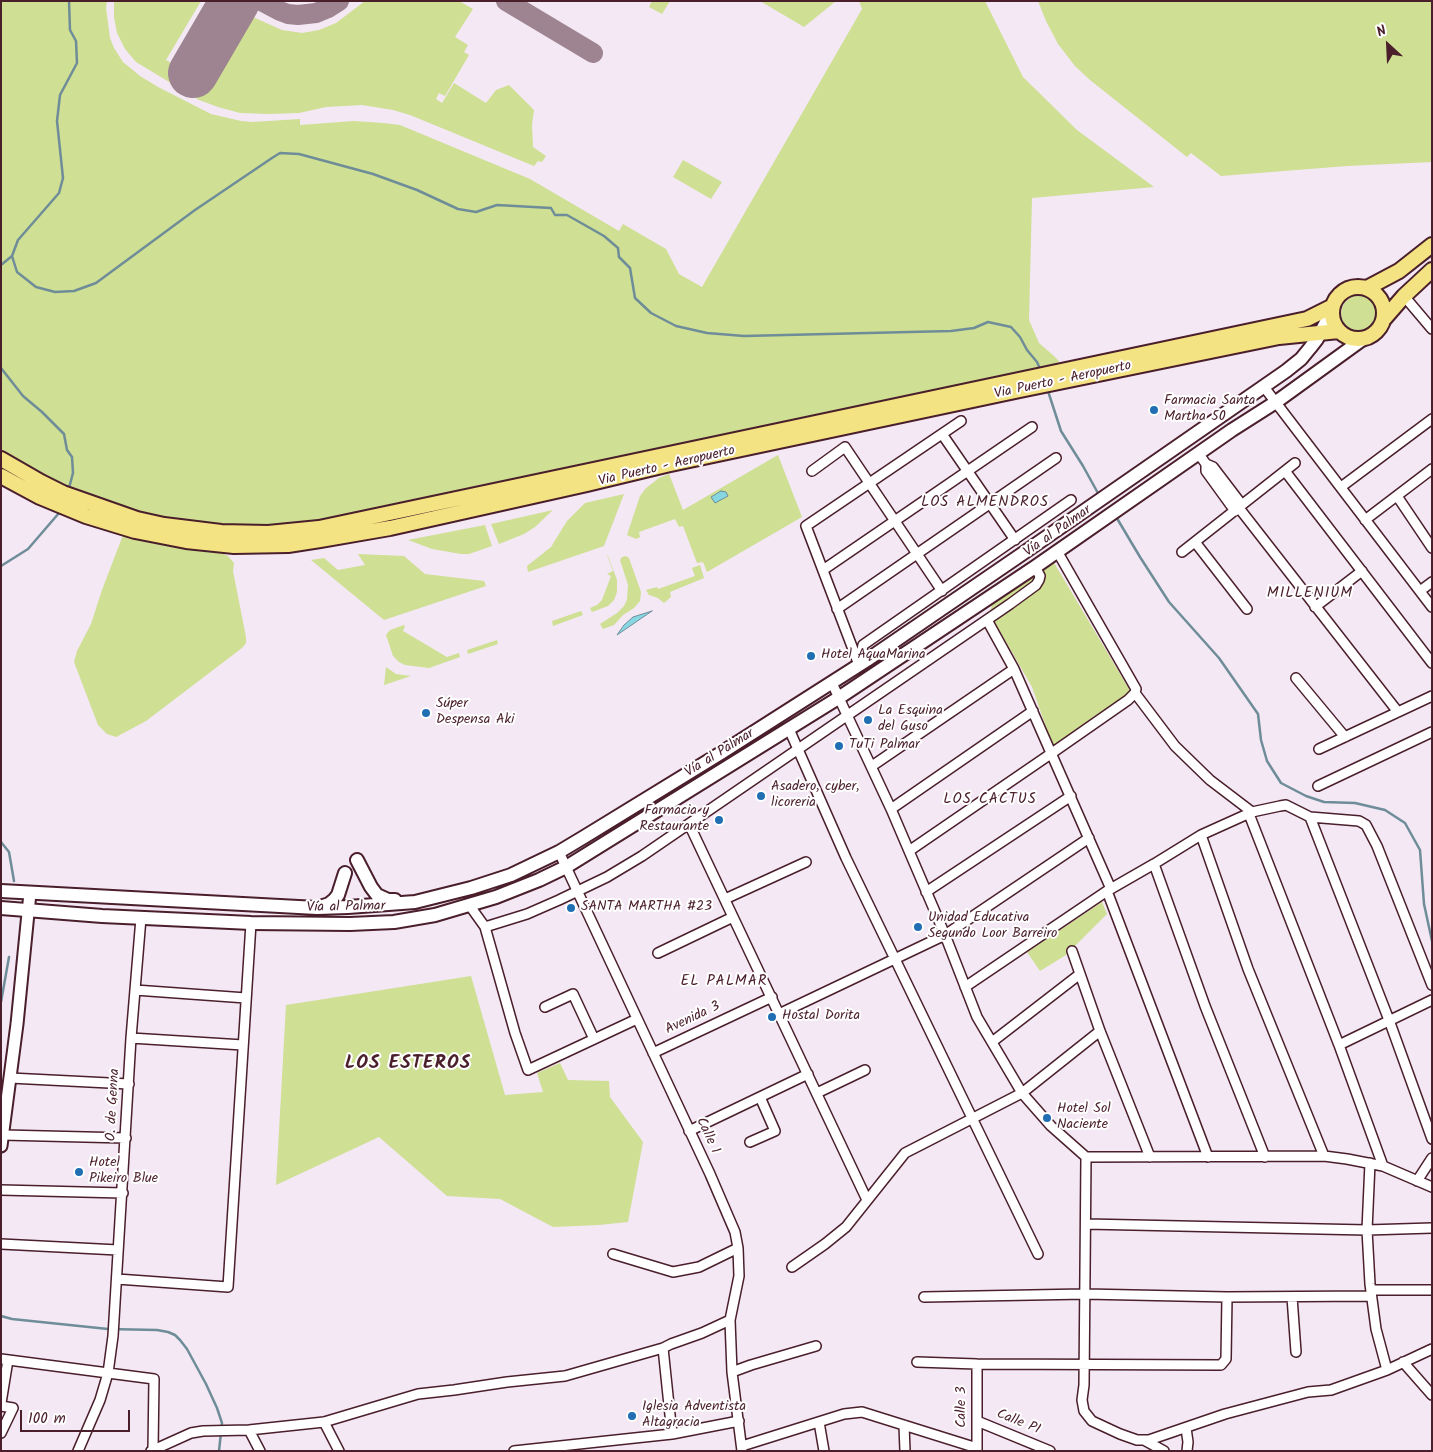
<!DOCTYPE html>
<meta charset="utf-8">
<style>
body{margin:0}
#map{position:relative;width:1433px;height:1452px;overflow:hidden;background:#f3e8f4;font-family:Kalam,sans-serif}
canvas{display:block}
.frame{position:absolute;inset:0;border:2px solid #4a1f2b;pointer-events:none}
.north{position:absolute;left:1363px;top:20px;width:50px;height:50px;-webkit-text-stroke:4px #fff;paint-order:stroke;rotate:335deg;font-size:14px;font-weight:700;line-height:20px;text-align:center;color:#4a1f2b}
.north::after{content:'';display:block;margin:auto;width:18px;height:22px;background:#4a1f2b;clip-path:polygon(50% 0,100% 100%,50% 72%,0 100%)}
.scale{position:absolute;left:20px;top:1410px;width:110px;height:22px;box-sizing:border-box;border:2px solid #4a1f2b;border-top:0;padding-left:6px;font-size:15px;line-height:18px;white-space:nowrap;color:#4a1f2b;-webkit-text-stroke:4px #fff;paint-order:stroke}
</style>
<div id="map">
<canvas width="1433" height="1452"></canvas>
<div class="frame"></div>
<div class="north">N</div>
<div class="scale">100 m</div>
</div>
<script>
const c = document.querySelector('canvas').getContext('2d');
c.lineJoin = 'round';
function fillPath(path, color) {
  c.fillStyle = color;
  c.fill(path, 'evenodd');
}
function shape(rows) {
  const path = new Path2D();
  for (const r of rows) {
    if (r.length === 3) {
      path.moveTo(r[0] + r[2], r[1]);
      path.arc(r[0], r[1], r[2], 0, 2 * Math.PI);
      continue;
    }
    path.moveTo(r[0], r[1]);
    for (let i = 2; i < r.length; i += 2) path.lineTo(r[i], r[i + 1]);
  }
  return path;
}
function trace(path, color, width, dash) {
  c.strokeStyle = color;
  c.lineWidth = width;
  c.lineCap = dash ? 'butt' : 'round';
  c.setLineDash(dash || []);
  c.stroke(path);
}
function write(font, color, halo, rows, align = 'center') {
  c.font = font + ' Kalam,sans-serif';
  c.lineWidth = 4;
  c.setLineDash([]);
  c.textBaseline = 'middle';
  c.strokeStyle = halo;
  c.fillStyle = color;
  for (const [text, x, y, turn = 0] of rows) {
    c.save();
    c.translate(x, y);
    c.rotate((+turn || 0) * Math.PI / 180);
    c.textAlign = isNaN(turn) ? turn : align;
    if (halo) c.strokeText(text, 0, 0);
    c.fillText(text, 0, 0);
    c.restore();
  }
}
fillPath(shape([
 [1,1,107,1,106,8,110,38,114,48,123,62,140,76,158,87,211,114,241,121,252,122,300,119,300,125,354,121,383,123,400,125,530,179,619,231,623,224,666,249,679,274,702,287,862,9,859,1,985,1,1023,77,1077,130,1154,187,1032,198,1029,320,1039,343,1054,356,1059,361,1057,364,484,489,339,518,292,525,228,526,185,522,137,512,83,493,25,466,1,451],
 [114,1,201,1,166,60,211,85,253,17,282,30,302,33,319,30,336,23,365,1,459,1,473,9,455,37,468,45,464,52,469,55,445,96,439,93,436,99,442,103,454,83,486,103,496,90,509,85,534,110,532,125,533,147,546,156,542,162,538,161,534,166,410,115,393,110,362,105,326,107,299,113,269,114,240,113,218,107,199,100,136,62,125,49,117,33,114,17],
 [652,1,670,1,662,14,649,7],
 [760,1,836,1,804,27],
 [1038,1,1432,1,1432,162,1347,166,1221,176,1191,153,1187,157,1090,80,1075,66,1058,44,1046,21],
 [683,160,722,182,711,199,673,177],
 [1360,314,19],
 [778,455,802,517,707,572,703,562,697,563,683,526,679,527,675,519,639,532,640,537,636,539,627,535,640,496,646,488,659,478,669,474,683,510],
 [624,494,604,546,528,572,527,566,551,547,567,521,585,503],
 [553,510,535,527,524,534,499,544,491,524],
 [485,525,492,546,469,554,461,554,432,549,408,540],
 [123,535,219,552,228,556,234,563,233,571,246,637,246,643,242,648,146,721,116,737,107,734,98,725,74,662,77,651,91,624,102,590],
 [358,554,404,556,425,574,484,581,486,586,384,620,311,560,324,558,338,570,365,565],
 [607,555,608,556,617,580,617,592,614,600,608,606,592,612,590,608,597,605,602,600,611,576,607,574,613,571],
 [626,556,629,558,641,592,640,601,634,608,623,615,614,625,603,629,600,624,617,613,624,606,627,600,628,585,620,560,622,557],
 [1053,561,1132,694,1094,716,1080,731,1054,750,1032,687,990,614,992,604],
 [700,565,704,578,670,592,671,597,664,603,658,598,649,595,646,590,657,587,658,589,695,576,692,568],
 [581,611,583,615,553,626,552,621],
 [404,625,405,626,403,631,447,657,459,653,460,657,429,668,405,665,399,662,393,656,386,635,390,630],
 [497,640,498,644,468,654,467,650],
 [386,667,396,674,411,676,384,685],
 [1102,902,1107,914,1066,955,1040,971,1027,952],
 [471,976,505,1095,543,1092,537,1073,560,1063,568,1080,609,1081,610,1097,643,1142,628,1222,599,1225,553,1227,500,1199,447,1196,379,1137,276,1185,286,1005]
]), '#cfdf93');
const water = shape([
 [721,491,726,492,728,496,715,503,711,497,721,491],
 [652,611,617,635,624,625,633,617,652,611]
]);
fillPath(water, '#87d7e2');
trace(water, '#6f8d99', 1);
trace(shape([
 [69,1,70,30,76,41,77,63,60,95,57,121,63,178,59,193,18,240,12,256,17,272,36,287,55,292,74,291,96,283,195,210,272,158,280,153,299,154,373,174,417,190,458,209,476,212,497,205,551,208,555,215,567,215,604,236,618,248,619,257,630,268,635,298,651,313,676,326,707,333,744,336,951,331,974,328,988,322,1011,327,1020,337,1027,350,1037,362,1041,371],
 [1,265,12,256],
 [1,368,23,396,42,412,64,434,67,450,72,457,73,473,69,488],
 [1047,388,1061,431,1083,466,1099,495],
 [1115,515,1140,557,1169,602,1219,658,1258,714,1261,740,1267,761,1281,783,1306,796,1324,802,1355,803,1385,810,1405,823,1420,850,1424,904,1432,941],
 [1,566,28,549,59,513],
 [1,842,9,852,14,881],
 [1,1002,9,957],
 [1,1316,12,1319,108,1329,157,1330,168,1332,175,1335,180,1340,187,1349,206,1384,217,1408,222,1423,219,1451]
]), '#6f8d99', 2.5);
trace(shape([
 [261,1,280,11,288,14,298,15,316,13,328,8,339,1],
 [506,1,593,53]
]), '#9e8490', 20);
trace(shape([
 [193,73,235,1]
]), '#9e8490', 50);
const minor = shape([
 [1404,296,1432,329],
 [1264,387,1432,607],
 [942,434,1015,540],
 [1198,453,1206,464,1213,467,1242,505],
 [1206,464,1206,471,1235,511],
 [812,471,845,447,942,591],
 [1285,471,1432,663],
 [1341,487,1432,419],
 [1397,496,1432,548],
 [1239,508,1398,712],
 [1365,520,1432,469],
 [1195,542,1247,609],
 [1182,552,1295,463],
 [823,570,1032,427],
 [1420,591,1432,582],
 [1315,607,1362,571],
 [837,609,1056,458],
 [987,620,1014,669,1111,889],
 [867,660,862,650,863,645,1071,500],
 [859,665,806,526,961,421],
 [1296,678,1345,737],
 [832,683,891,809,945,935,977,1017,1022,1093,1051,1126,1086,1157,1324,1156,1347,1159,1383,1166,1432,1187],
 [1135,693,1175,746,1210,780,1252,812],
 [789,729,846,858,1038,1254],
 [1319,749,1432,696],
 [872,766,1014,669],
 [1318,786,1432,732],
 [891,809,1033,711],
 [1249,814,1339,1045,1383,1166],
 [1310,817,1389,1020,1432,1139],
 [689,824,867,1200],
 [1201,835,1248,969,1324,1156],
 [909,851,1052,753,1128,700,1135,693,1136,689,1057,551],
 [559,852,710,1174,735,1232,738,1248,739,1276,730,1320,732,1372,742,1451],
 [1154,864,1205,1006,1265,1157],
 [1107,891,1208,1157],
 [926,892,1071,796],
 [725,899,806,862],
 [470,906,485,927,515,1033,528,1070,637,1019],
 [485,927,527,914,559,900,607,877,642,856,1010,604,1036,585,1039,580,1040,576,1035,567],
 [1072,951,1100,1031,1150,1157],
 [658,953,733,917],
 [965,987,1107,891,1154,864,1201,835,1252,812,1280,806,1286,805,1310,817,1359,821,1366,825,1377,846,1432,985],
 [135,990,246,998],
 [545,1007,573,994,594,1039],
 [779,1014,945,935,1089,838],
 [131,1038,243,1045],
 [992,1042,1080,974],
 [1339,1045,1432,1000],
 [653,1053,772,997],
 [10,1078,129,1084],
 [817,1093,865,1070],
 [689,1131,808,1074],
 [3,1135,126,1138],
 [750,1142,775,1131,760,1097],
 [1086,1157,1084,1385,1082,1400,1084,1411,1092,1421,1120,1434,1137,1440,1149,1440,1225,1414,1308,1392,1331,1390,1387,1370,1432,1349],
 [1370,1163,1367,1230,1370,1284,1376,1329,1387,1370],
 [1417,1181,1432,1158],
 [1,1190,123,1193],
 [1086,1224,1367,1230,1432,1228],
 [1,1244,118,1250],
 [613,1254,673,1272,699,1267,738,1248],
 [792,1267,825,1244,846,1227,905,1153,1022,1093,1100,1031],
 [117,1279,228,1287,251,923],
 [1371,1290,1432,1290],
 [924,1297,1085,1294,1227,1297,1371,1296],
 [1292,1297,1296,1352],
 [663,1348,672,1434],
 [1,1359,154,1379,153,1450],
 [917,1362,977,1364,1221,1365,1226,1359,1227,1297],
 [1403,1362,1432,1395],
 [977,1364,977,1451],
 [732,1372,751,1365,816,1346],
 [1,1403,8,1360],
 [1,1406,13,1408,1,1433],
 [977,1421,1050,1451],
 [324,1422,339,1451],
 [819,1422,824,1451],
 [904,1425,905,1451],
 [1186,1428,1188,1442,1187,1451],
 [249,1430,260,1451],
 [1144,1440,1164,1451],
 [742,1446,844,1414,862,1412,977,1448],
 [78,1451,100,1400,108,1373,113,1336,131,1038,141,918],
 [151,1451,191,1433,203,1431,249,1430,324,1422,418,1394,454,1390,507,1382,565,1376,663,1348,671,1344,702,1333,730,1320],
 [514,1451,672,1434,739,1421]
]);
const tertiary = shape([
 [1,1146,17,1024,30,893]
]);
const secondary = shape([
 [357,860,371,887,377,895,388,900,395,900],
 [1,891,317,908,348,907,415,902,471,888,511,875,559,852,584,837,721,753,867,660,1022,554,1286,371,1301,359,1310,348,1317,339,1332,311],
 [320,907,329,904,334,900,338,895,345,873],
 [1,908,102,916,251,923,350,924,394,922,435,915,496,897,539,880,566,867,840,697,1035,567,1232,430,1276,402,1363,339]
]);
const primary = shape([
 [1358,313,26],
 [1367,288,1399,271,1432,245],
 [1384,319,1404,296,1432,270],
 [1,459,41,482,63,493,137,519,164,525,221,532,268,533,319,528,1307,319,1333,306],
 [1,476,40,497,86,516,135,531,186,541,234,546,288,545,320,540,390,528,587,484,666,465,1020,390,1279,337,1339,331]
]);
trace(minor, '#4a1f2b', 12);
trace(tertiary, '#4a1f2b', 15);
trace(secondary, '#4a1f2b', 16);
trace(primary, '#4a1f2b', 18);
trace(minor, '#fff', 9);
trace(tertiary, '#fff', 11);
trace(secondary, '#fff', 12);
trace(primary, '#f4e382', 14);
for (const [x, y, r, color] of [
 [1154,410,5,"#1f6fb2"],
 [811,656,5,"#1f6fb2"],
 [426,713,5,"#1f6fb2"],
 [868,720,5,"#1f6fb2"],
 [839,746,5,"#1f6fb2"],
 [761,796,5,"#1f6fb2"],
 [719,820,5,"#1f6fb2"],
 [571,908,5,"#1f6fb2"],
 [918,927,5,"#1f6fb2"],
 [772,1017,5,"#1f6fb2"],
 [1047,1118,5,"#1f6fb2"],
 [79,1172,5,"#1f6fb2"],
 [632,1416,5,"#1f6fb2"]
]) {
  const dot = new Path2D();
  dot.arc(x, y, r, 0, 2 * Math.PI);
  c.fillStyle = color;
  c.fill(dot);
  trace(dot, '#fff', 2);
}
write('14px', '#4a1f2b', '#fff', [
 ["Via Puerto - Aeropuerto",1063,381,-12],
 ["Via Puerto - Aeropuerto",667,467,-13],
 ["Vía al Palmar",1058,532,-35],
 ["Vía al Palmar",720,754,-32],
 ["Vía al Palmar",346,908,-1],
 ["Avenida 3",693,1019,-25],
 ["O. de Genna",114,1105,-87],
 ["Calle 1",707,1136,65],
 ["Calle 3",963,1407,-90],
 ["Calle P1",1018,1423,22]
]);
write('14px', '#4a1f2b', '#fff', [
 ["Farmacia Santa",1164,402],
 ["Martha 50",1164,418],
 ["Hotel AquaMarina",821,656],
 ["Súper",436,705],
 ["Despensa Aki",436,721],
 ["La Esquina",878,712],
 ["del Guso",878,728],
 ["TuTi Palmar",849,746],
 ["Asadero, cyber,",771,788],
 ["licoreria",771,804],
 ["Farmacia y",709,812,"right"],
 ["Restaurante",709,828,"right"],
 ["SANTA MARTHA #23",581,908],
 ["Unidad Educativa",928,919],
 ["Segundo Loor Barreiro",928,935],
 ["Hostal Dorita",782,1017],
 ["Hotel Sol",1057,1110],
 ["Naciente",1057,1126],
 ["Hotel",89,1164],
 ["Pikeiro Blue",89,1180],
 ["Iglesia Adventista",642,1408],
 ["Altagracia",642,1424]
], 'left');
c.letterSpacing = '1px';
write('15px', '#4a1f2b', '#fff', [
 ["LOS ALMENDROS",985,503],
 ["MILLENIUM",1310,594],
 ["LOS CACTUS",990,800],
 ["EL PALMAR",724,982]
]);
c.letterSpacing = '0px';
c.letterSpacing = '1px';
write('bold 19px', '#4a1f2b', '#fff', [
 ["LOS ESTEROS",408,1065]
]);
c.letterSpacing = '0px';
</script>
